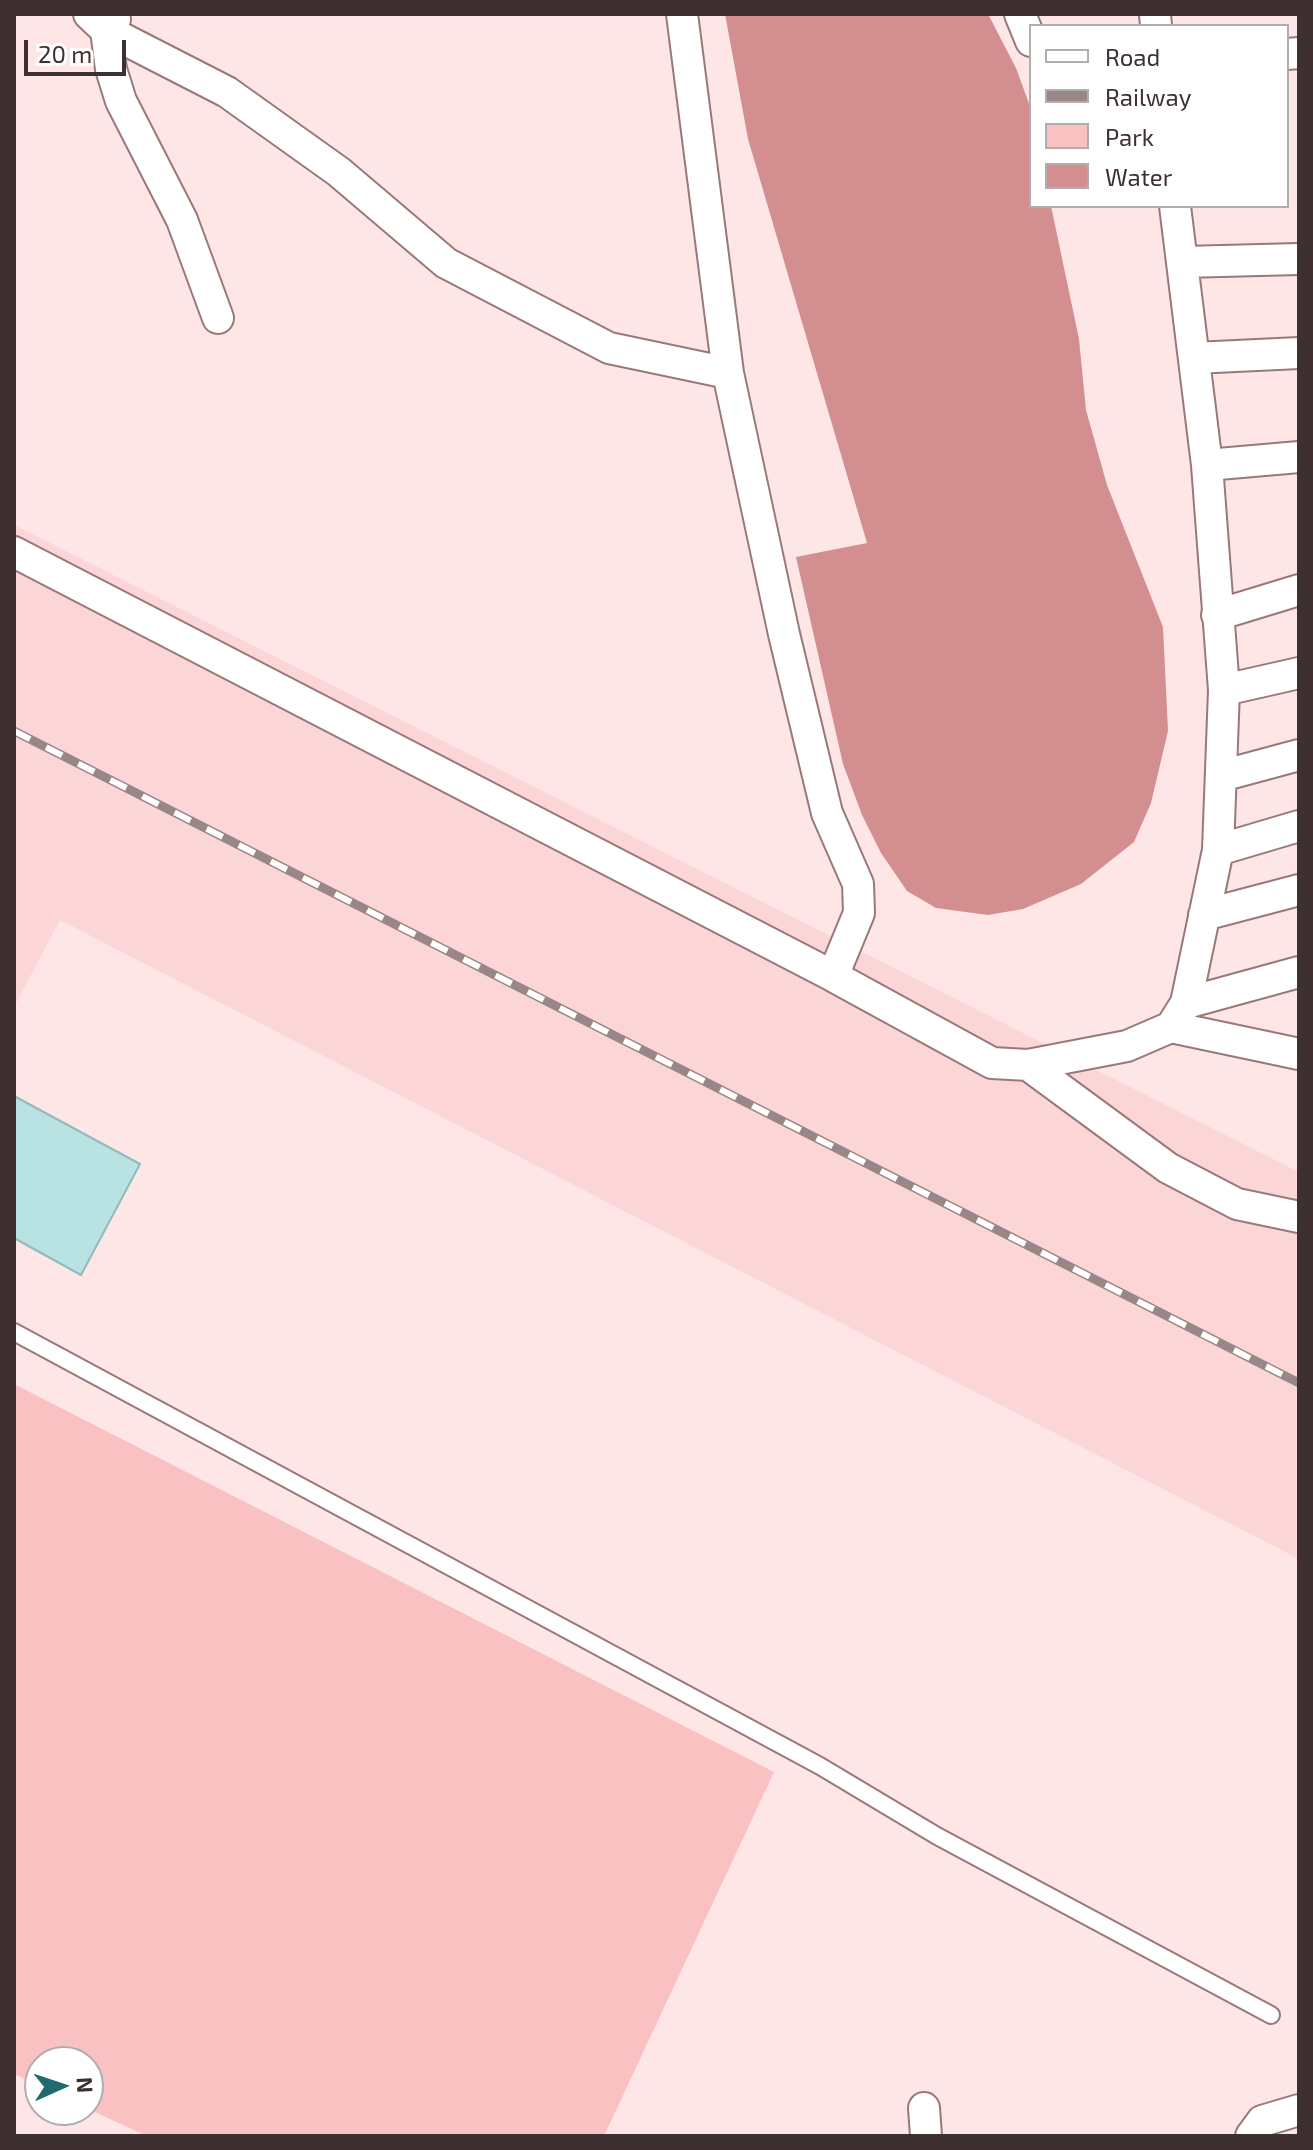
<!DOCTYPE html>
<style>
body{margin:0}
#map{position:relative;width:1313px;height:2150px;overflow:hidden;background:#fee6e6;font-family:"Exo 2",sans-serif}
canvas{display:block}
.frame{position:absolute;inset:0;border:16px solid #3e3030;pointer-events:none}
.legend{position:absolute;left:1029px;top:24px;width:260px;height:184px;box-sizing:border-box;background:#fff;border:2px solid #b2acac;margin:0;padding:10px 14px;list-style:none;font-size:24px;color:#3e3030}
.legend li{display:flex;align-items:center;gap:16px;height:40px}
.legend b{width:40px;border:2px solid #b2acac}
.north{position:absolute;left:24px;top:2046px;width:80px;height:80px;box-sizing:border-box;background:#fff;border:2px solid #b2acac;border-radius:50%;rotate:87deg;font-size:22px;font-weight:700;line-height:32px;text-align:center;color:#3e3030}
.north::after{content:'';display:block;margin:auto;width:28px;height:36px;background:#1f6b6f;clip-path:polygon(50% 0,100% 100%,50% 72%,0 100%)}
.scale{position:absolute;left:24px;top:40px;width:102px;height:36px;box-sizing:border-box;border:4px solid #3e3030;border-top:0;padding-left:10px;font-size:24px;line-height:28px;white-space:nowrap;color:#3e3030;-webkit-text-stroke:6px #fff;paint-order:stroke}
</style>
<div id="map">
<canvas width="1313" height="2150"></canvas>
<div class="frame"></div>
<ul class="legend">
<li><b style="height:10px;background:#fff"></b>Road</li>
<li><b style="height:10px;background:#998686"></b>Railway</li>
<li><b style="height:22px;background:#fac1c2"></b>Park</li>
<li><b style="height:22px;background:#d38e90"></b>Water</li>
</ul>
<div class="north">N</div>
<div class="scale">20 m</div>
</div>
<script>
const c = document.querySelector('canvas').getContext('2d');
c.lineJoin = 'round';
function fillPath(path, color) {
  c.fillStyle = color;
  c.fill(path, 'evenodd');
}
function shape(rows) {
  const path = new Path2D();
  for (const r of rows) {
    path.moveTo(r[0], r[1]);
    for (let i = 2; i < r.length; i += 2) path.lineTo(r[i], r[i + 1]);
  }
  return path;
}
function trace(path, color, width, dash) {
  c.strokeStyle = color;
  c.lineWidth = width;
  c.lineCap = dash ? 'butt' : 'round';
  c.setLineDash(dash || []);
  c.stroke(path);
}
fillPath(shape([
 [14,525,1299,1172,1299,1559,60,920,14,1007]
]), '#fcd6d6');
fillPath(shape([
 [14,1384,774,1772,604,2136,147,2136,88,2109,88,2062,40,2062,40,2086,14,2074]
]), '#fac1c2');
fillPath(shape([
 [725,14,988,14,1016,68,1031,109,1031,206,1051,206,1079,339,1086,410,1107,485,1163,627,1168,731,1151,803,1134,842,1081,884,1023,909,988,915,936,908,907,891,881,853,862,815,843,764,796,557,867,543,748,139]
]), '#d38e90');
const building = shape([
 [14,1096,140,1164,81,1275,14,1238,14,1096]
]);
fillPath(building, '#b9e2e3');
trace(building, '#92babb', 2);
const service = shape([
 [14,1332,820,1766,937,1836,1271,2015]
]);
const minor = shape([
 [89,14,106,30,227,92,339,172,446,263,609,348,728,373,682,14],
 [1020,14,1031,41],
 [1155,14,1156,26],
 [115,19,106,30,111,69,121,101,182,220,218,318],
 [1287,54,1299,53],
 [1183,262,1299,259],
 [1194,358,1299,353],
 [728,373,784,634,827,813,858,884,859,913,833,976],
 [1207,465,1299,457],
 [14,552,833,976,992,1063,1028,1065,1127,1046,1171,1027,1186,1003,1218,850,1224,690,1207,465,1175,206],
 [1217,615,1299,590],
 [1224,690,1299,673],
 [1221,776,1299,755],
 [1218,850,1299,826],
 [1204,915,1299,890],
 [1186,1003,1299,972],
 [1171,1027,1299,1054],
 [1028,1065,1168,1168,1237,1204,1299,1217],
 [924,2108,926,2136],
 [1251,2136,1262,2121,1299,2110]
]);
trace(service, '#9a7878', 20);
trace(minor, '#9a7878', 34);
trace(service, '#fff', 16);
trace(minor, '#fff', 30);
const rail = shape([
 [14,731,1299,1383]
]);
trace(rail, '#998686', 9);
trace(rail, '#fff', 6, [18]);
</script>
